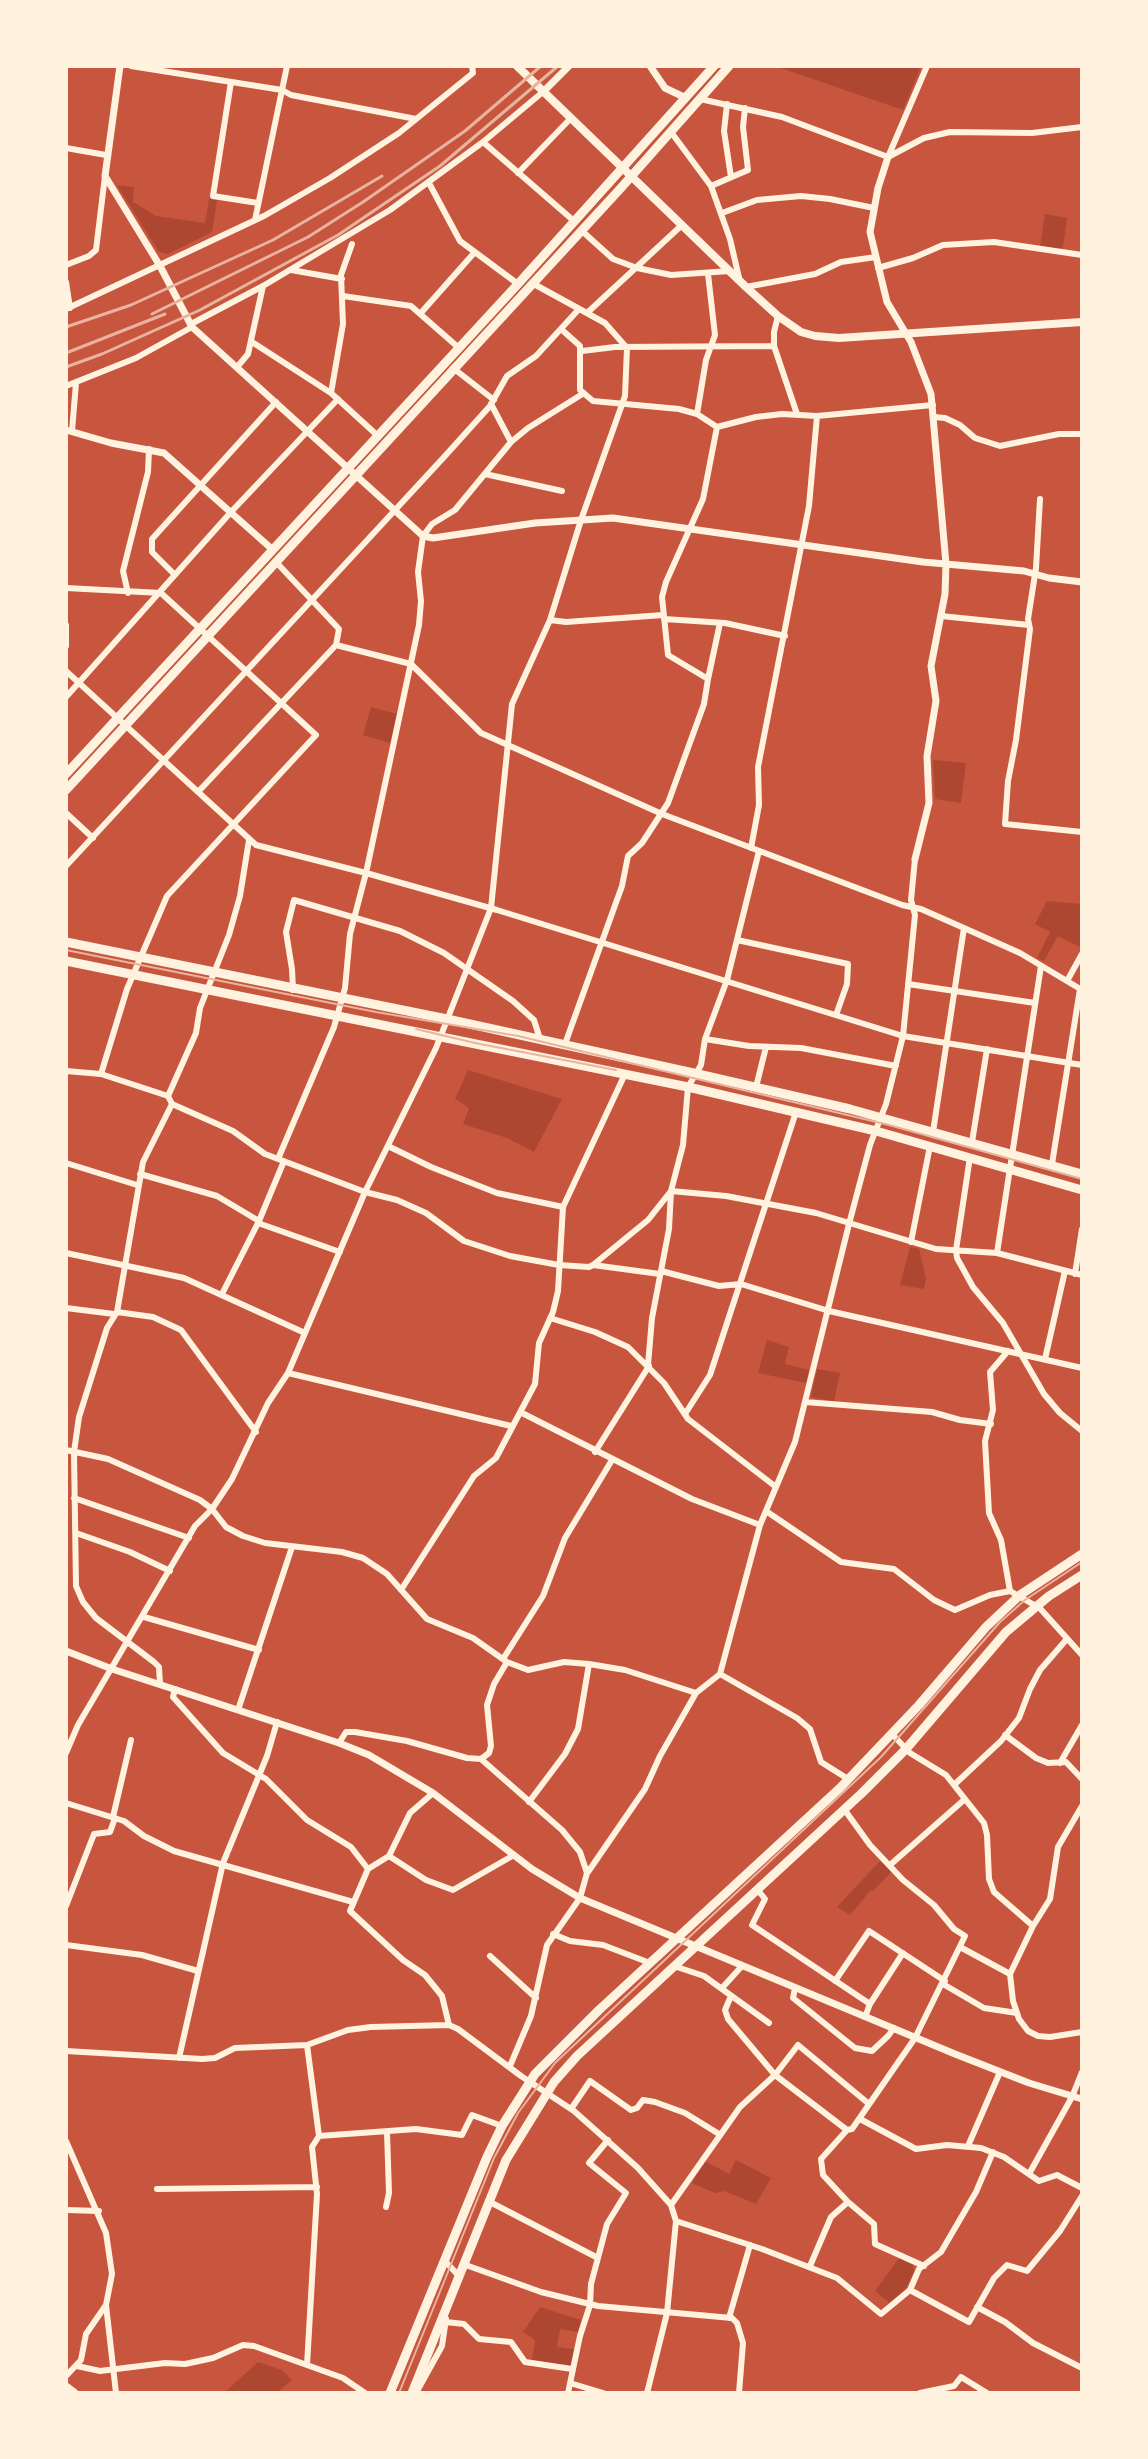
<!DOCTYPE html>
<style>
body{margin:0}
#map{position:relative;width:1148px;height:2459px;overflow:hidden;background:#c8553d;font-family:Georgia,serif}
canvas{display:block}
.frame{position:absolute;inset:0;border:68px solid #fff3e0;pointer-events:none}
</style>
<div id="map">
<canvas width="1148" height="2459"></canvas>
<div class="frame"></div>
</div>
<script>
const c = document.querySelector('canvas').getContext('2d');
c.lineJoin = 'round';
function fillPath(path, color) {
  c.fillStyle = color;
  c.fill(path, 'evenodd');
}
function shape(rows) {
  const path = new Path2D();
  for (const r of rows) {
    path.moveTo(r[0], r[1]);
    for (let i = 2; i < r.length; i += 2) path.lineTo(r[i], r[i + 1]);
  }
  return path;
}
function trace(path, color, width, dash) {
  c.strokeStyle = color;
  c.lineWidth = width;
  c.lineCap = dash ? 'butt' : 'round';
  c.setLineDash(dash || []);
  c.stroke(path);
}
fillPath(shape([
 [775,66,921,66,903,110],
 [117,185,134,187,133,202,156,216,205,223,209,199,217,200,212,232,168,254,159,252],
 [1045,214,1067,218,1063,247,1057,251,1040,248],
 [371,707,397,714,390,743,363,735],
 [933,760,966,763,961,803,935,799],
 [1047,901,1082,904,1082,948,1058,936,1044,961,1037,958,1050,932,1035,924],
 [468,1070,562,1099,534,1152,507,1138,463,1124,469,1108,455,1099],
 [910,1247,919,1249,926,1278,924,1289,900,1285],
 [767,1340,789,1347,785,1364,809,1370,806,1383,758,1373],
 [817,1369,840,1373,834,1401,811,1397],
 [880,1861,892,1871,873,1891,871,1890,850,1915,837,1907],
 [736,2160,771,2178,756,2204,724,2191,715,2193,692,2183,705,2161,729,2174],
 [899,2258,913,2265,914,2271,906,2288,890,2303,875,2291],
 [540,2307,581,2320,578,2332,560,2329,557,2347,574,2349,570,2367,532,2360,535,2340,523,2332],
 [258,2362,282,2370,292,2380,277,2393,224,2393]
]), '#ae4732');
trace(shape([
 [131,66,282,90,291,95,416,119],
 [231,82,213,196,258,203],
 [700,99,782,117,888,157],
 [727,104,724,131,731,177],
 [671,132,711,186,730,239,740,282],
 [483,142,574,221],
 [66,148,106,155],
 [888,157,924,138,950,132,1032,133,1082,127],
 [888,157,927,66],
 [518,173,571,118],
 [429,183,460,241,518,284],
 [711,186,748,170,743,127,745,108],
 [722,213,757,200,801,196,830,199,874,208],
 [255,220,287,66],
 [582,231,613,259,637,268,671,275,730,271],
 [66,265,89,256,96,250,105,176],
 [878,268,913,258,943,245,994,242,1082,255],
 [291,270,342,279],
 [66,282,70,308],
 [746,287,815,274,841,262,876,257],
 [343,296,411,306,459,348],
 [66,309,264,216,330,178,399,133,431,107,473,73,472,66],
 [587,313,682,225],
 [420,314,474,253],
 [778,316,774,332,774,346,797,414],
 [191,324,263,286,390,210,483,142,544,91],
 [561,329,580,346,580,390,593,401,679,409,697,414,717,427],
 [252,342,331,393,378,436],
 [582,351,615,347,774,346],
 [238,366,248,354,263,286],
 [453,368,494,400],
 [66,386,136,358,192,327],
 [331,393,343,324,341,275,352,244],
 [491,404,511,442],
 [697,414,706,360,715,335,708,274],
 [934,417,945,418,960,425,975,438,1000,446,1059,434,1082,434],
 [717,427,756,417,782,414,817,416,933,405],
 [72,431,76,383],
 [485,474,562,491],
 [1040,499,1036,568,1028,619,1030,629,1016,740,1008,781,1005,824,1082,832],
 [175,575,152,552,152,539,276,402],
 [66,588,161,593,316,735,167,896,127,989,101,1074],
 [128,593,123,571,148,472,149,449],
 [941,616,1029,625],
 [664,619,725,623,785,636],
 [550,620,566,622,663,615],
 [66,625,66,646],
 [336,645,411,664,481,733,662,814,902,905,921,909,964,928,1020,953,1082,990],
 [66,671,256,845,366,873,497,910,903,1036,1082,1065],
 [708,679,720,623],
 [66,697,231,512,338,399],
 [198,792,336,645,339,629,276,562],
 [66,813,93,838],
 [751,848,759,805,758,767,809,506,817,416],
 [66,866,445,456,490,406,507,376,536,356,579,309],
 [737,940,848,964,847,984,836,1015],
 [1067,981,1082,954],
 [908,984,1035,1003],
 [293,990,292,969,286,932,294,900,400,931,444,953,513,1001,534,1020,540,1039],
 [705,1039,749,1046,801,1048,896,1066],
 [565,1044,622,886,628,856,642,843,668,803,704,704,708,679,668,655,662,597,666,582,703,499,717,427],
 [66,1071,101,1074,168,1096,172,1104,233,1131,265,1154,365,1192,397,1200,426,1213,464,1241,510,1256,559,1265,589,1267,593,1265,660,1274],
 [756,1087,766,1047],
 [168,1096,196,1033,200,1008,229,935,240,896,249,840],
 [933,1132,964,928],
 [972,1142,987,1049],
 [388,1146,431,1167,497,1193,563,1207],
 [970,1157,956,1250,957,1258,973,1287,1003,1323,1044,1394,1060,1413,1082,1431],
 [278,1159,334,1027,345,988,350,934,366,873,419,625,421,601,418,572,423,536,432,524,455,510,511,442,528,428,584,393],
 [66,1163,137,1185],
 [1052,1164,1080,989],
 [140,1174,217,1196,259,1221],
 [671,1191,726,1196,816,1213,936,1249,997,1253,1082,1275],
 [258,1223,340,1252],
 [911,1242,930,1146],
 [66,1253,184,1278,305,1333],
 [997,1253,1041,966],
 [593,1265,648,1220,671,1191,683,1145,688,1087,701,1065,705,1039,727,980,759,851],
 [661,1271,719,1286,741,1284,829,1311,1082,1368],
 [1075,1274,1082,1229],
 [222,1294,259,1221,284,1161],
 [66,1308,114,1314],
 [117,1312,153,1317,181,1330,256,1432],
 [550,1318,595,1332,628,1347,664,1383,688,1419,776,1487],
 [1008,1351,990,1372,993,1410,985,1441,989,1513,1001,1540,1010,1591],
 [1045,1359,1065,1271],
 [648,1365,652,1318,669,1229,671,1191],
 [288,1373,511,1426],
 [805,1402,932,1412,960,1420,991,1424],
 [522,1413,692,1499,760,1525],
 [685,1414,710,1375,796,1112],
 [66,1450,108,1459,200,1500,212,1509,226,1527,243,1536,265,1543,342,1552,363,1558,387,1574,427,1619,473,1638,507,1662,528,1670,564,1662,589,1664,625,1670,696,1693],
 [595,1452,649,1366],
 [74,1498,189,1538],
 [766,1511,841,1562,894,1569,934,1600,955,1610,990,1595,1010,1591,1036,1606],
 [76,1533,130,1552,170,1571],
 [401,1590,474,1476,496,1458,535,1384,539,1343,553,1312,558,1291,563,1207,625,1074],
 [1037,1605,1082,1655],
 [144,1617,259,1650],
 [503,1659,543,1596,565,1538,612,1460],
 [720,1674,760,1525,795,1442,849,1224,870,1145,886,1104,903,1036,915,915,911,900,915,859],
 [720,1674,797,1718,810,1729,821,1762,848,1779],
 [160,1684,159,1667,154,1662,96,1618,83,1602,76,1586,74,1452,79,1417,107,1328,117,1312,143,1162,172,1104],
 [175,1689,173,1697,223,1753,266,1779,307,1820,351,1847,368,1869],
 [238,1710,292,1547],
 [892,1734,910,1753,946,1775,984,1823,987,1835,989,1879,994,1892,1033,1926],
 [1005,1735,1036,1758,1048,1763,1066,1762,1082,1779],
 [339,1743,346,1732,355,1732,407,1741,467,1758,481,1759,489,1753,491,1746,487,1705,494,1684,507,1662],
 [66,1753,78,1725,195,1526,212,1509,232,1479,268,1403,288,1373,365,1192,436,1048,491,908,512,704,550,620,581,520,625,396,627,348,605,323,532,283],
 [481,1759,562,1830,580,1852,587,1873,580,1898,547,1945,531,2016,510,2066],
 [1060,1763,1082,1725],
 [955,1784,1001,1741,1019,1718,1030,1689,1040,1670,1066,1640],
 [433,1793,410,1813,389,1856,368,1869,350,1911,403,1960,425,1975,442,1996,449,2025],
 [529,1802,565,1754,578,1729,589,1664],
 [66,1803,124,1821,144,1836,174,1851,353,1902],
 [1082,1806,1058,1847,1050,1899,1033,1926,1010,1974,1013,2001,1019,2019,1028,2031,1038,2036,1050,2037,1082,2032],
 [113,1817,131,1740],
 [389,1856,426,1880,453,1890,514,1855],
 [890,1865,965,1799],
 [588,1872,645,1789,660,1756,696,1693,720,1674],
 [757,1889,765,1899,752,1925,870,2004],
 [66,1906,94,1834,110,1832,115,1818],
 [553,1934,570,1941,603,1945,650,1963],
 [66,1945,142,1955,198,1971],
 [960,1947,1010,1974],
 [490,1956,536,1998],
 [674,1966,704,1976,769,2023],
 [835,1981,869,1931,945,1981],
 [943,1984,984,2008,1017,2013],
 [722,1988,742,1966],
 [795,1988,793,1998,855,2048,872,2051,888,2036,894,2028],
 [731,1996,725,2010,728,2019,775,2075,847,2130,852,2129,915,2038,965,1936,954,1929,934,1905,903,1880,870,1845,844,1809],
 [865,2017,870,2004,903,1953],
 [307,2045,319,2136,312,2147,317,2194,307,2365],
 [66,2051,202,2059,215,2058,235,2048,307,2045,348,2030,371,2027,449,2025,458,2029,521,2076,574,2111,638,2168,671,2205,676,2221,667,2313,647,2393],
 [179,2058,223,1863,267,1756,277,1722],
 [571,2109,590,2081,631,2110,637,2108,643,2100,655,2102,685,2113,719,2134],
 [860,2119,916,2149,947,2145,981,2148,1004,2157,1039,2181,1057,2175,1082,2188],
 [847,2130,821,2159,823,2175,848,2202,874,2224,875,2244,924,2266],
 [319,2136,416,2129,462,2135,472,2115,502,2126],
 [66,2141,106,2233,112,2274,106,2305,86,2334,81,2360,66,2376],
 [968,2146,1000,2072],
 [1029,2174,1072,2097,1082,2072],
 [157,2189,317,2187],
 [488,2201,598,2258],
 [671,2205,740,2107,775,2075,798,2045,869,2104],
 [386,2207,389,2193,387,2132],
 [66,2210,99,2211],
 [676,2221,762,2249,837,2278,881,2314,910,2290,919,2269,941,2252,976,2192,993,2152],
 [444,2260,458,2275],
 [463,2264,541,2292,598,2306,732,2318,737,2323,743,2343,739,2393],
 [810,2266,831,2217,848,2202],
 [910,2290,969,2322,994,2278,1007,2265,1027,2271,1060,2231,1082,2196],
 [106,2305,116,2393],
 [977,2307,1005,2322,1033,2343,1082,2368],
 [729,2318,750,2245],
 [446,2322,464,2324,479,2339,511,2342,525,2362,572,2369],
 [77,2366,100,2371,165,2363,185,2364,213,2358,243,2345,254,2346,343,2378,365,2393],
 [570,2383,603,2393],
 [416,2393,442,2346,446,2319],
 [568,2393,580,2336,590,2305,591,2284,607,2224,626,2193,589,2163,608,2140],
 [920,2393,954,2386,961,2377,987,2393]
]), '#fff3e0', 6);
trace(shape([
 [120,66,105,176,160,266,192,327,423,536,433,538,535,523,613,518,923,562,1024,571,1049,578,1082,582],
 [650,66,665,88,686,98],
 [544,91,569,66],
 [888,157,878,188,870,232,887,302,911,342,931,394,946,564,945,594,931,666,936,701,927,756,929,803,915,859],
 [66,430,111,443,164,453,273,550],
 [66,1651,112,1669,339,1743,369,1755,433,1793,532,1869,580,1898,955,2054,1029,2083,1082,2099]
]), '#fff3e0', 7);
trace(shape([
 [517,66,746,287,778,316,801,332,815,336,839,338,1082,322]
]), '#fff3e0', 8);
trace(shape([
 [66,774,518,284,714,66],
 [66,790,620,189,729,66],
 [66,942,447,1019,698,1074,850,1109,1082,1174],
 [66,961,688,1087,876,1131,1082,1190],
 [66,2387,74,2393],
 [390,2393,487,2157,502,2126,535,2074,599,2010,840,1788,919,1705,986,1627,1020,1595,1082,1554],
 [412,2393,506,2160,554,2082,577,2056,862,1793,906,1749,1006,1632,1049,1596,1082,1575]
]), '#fff3e0', 9);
trace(shape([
 [66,950,376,1012,518,1036,889,1125,1082,1179],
 [416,1029,475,1043,616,1070],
 [399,2393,494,2158,518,2113,555,2063,881,1757,1000,1622,1025,1600,1082,1562]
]), '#e9b49f', 2);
trace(shape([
 [152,314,308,237,363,202,465,131,541,66],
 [66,327,131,305,273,240,382,176],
 [66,353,165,314],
 [66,367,102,354,200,310,338,235,440,166,558,66]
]), '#e9b49f', 3);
</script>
